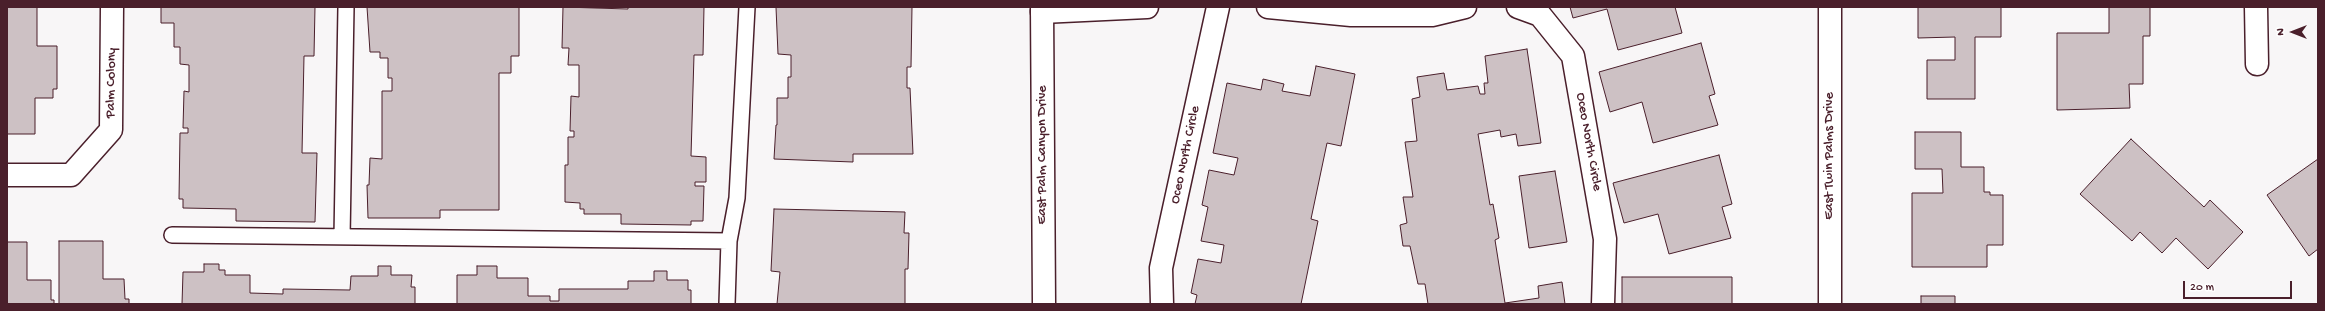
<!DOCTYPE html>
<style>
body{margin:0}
#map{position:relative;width:2325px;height:311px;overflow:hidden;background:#f8f6f7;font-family:"Gochi Hand",sans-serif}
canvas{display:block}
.frame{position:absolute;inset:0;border:8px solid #4a1f2b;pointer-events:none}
.north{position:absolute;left:2273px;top:12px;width:40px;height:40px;-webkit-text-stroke:3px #fff;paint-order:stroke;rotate:270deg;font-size:11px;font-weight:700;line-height:16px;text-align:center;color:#4a1f2b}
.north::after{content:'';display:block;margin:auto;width:14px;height:18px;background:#4a1f2b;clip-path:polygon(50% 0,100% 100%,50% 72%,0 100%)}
.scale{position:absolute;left:2183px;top:281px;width:109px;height:18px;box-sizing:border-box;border:2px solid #4a1f2b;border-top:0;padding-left:5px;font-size:12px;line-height:14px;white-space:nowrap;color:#4a1f2b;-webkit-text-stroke:3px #fff;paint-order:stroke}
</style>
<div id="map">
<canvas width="2325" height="311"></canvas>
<div class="frame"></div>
<div class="north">N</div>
<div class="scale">20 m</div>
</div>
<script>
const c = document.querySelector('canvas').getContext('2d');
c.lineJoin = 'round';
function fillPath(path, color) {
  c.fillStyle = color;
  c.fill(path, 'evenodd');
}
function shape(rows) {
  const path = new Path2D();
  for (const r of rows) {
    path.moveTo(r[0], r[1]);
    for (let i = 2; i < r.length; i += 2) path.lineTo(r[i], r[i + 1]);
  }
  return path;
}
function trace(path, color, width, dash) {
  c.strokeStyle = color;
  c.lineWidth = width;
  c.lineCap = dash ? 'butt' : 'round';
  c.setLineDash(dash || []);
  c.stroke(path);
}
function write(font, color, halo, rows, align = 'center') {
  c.font = font + ' "Gochi Hand",sans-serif';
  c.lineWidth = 3.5;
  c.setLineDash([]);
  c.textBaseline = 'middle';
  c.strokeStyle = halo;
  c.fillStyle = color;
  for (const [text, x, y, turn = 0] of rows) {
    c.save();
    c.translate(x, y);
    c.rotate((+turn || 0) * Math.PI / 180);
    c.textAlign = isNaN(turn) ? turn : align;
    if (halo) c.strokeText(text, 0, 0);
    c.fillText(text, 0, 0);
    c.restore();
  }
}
const building = shape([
 [7,7,37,7,37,46,57,46,57,89,53,89,53,98,35,98,35,134,7,134,7,7],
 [161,7,315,7,314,56,304,56,302,153,317,153,315,222,236,221,236,209,183,208,183,199,179,199,180,133,188,133,188,128,183,128,184,91,189,92,189,65,180,64,180,47,174,47,174,23,161,23,161,7],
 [367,7,519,7,519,56,511,56,511,73,499,73,499,210,440,210,440,218,368,218,367,185,369,185,370,158,382,159,382,91,392,91,392,78,388,78,388,58,380,58,380,52,370,52,367,7],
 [563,7,628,9,628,7,704,7,703,55,694,55,691,156,706,157,706,182,695,182,695,186,704,186,703,221,691,221,691,225,621,224,621,214,584,214,584,209,580,209,580,203,565,202,565,165,568,165,568,137,574,137,574,131,570,131,571,96,579,97,579,65,568,65,569,48,562,48,563,7],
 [776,7,912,7,911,67,907,67,907,88,910,88,913,154,853,154,853,162,774,159,776,125,777,125,777,98,788,98,788,77,791,77,791,55,778,54,776,7],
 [1570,7,1675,7,1682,33,1618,50,1607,9,1573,18,1570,7],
 [1918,7,2001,7,2001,37,1975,37,1975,99,1927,99,1927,60,1955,60,1955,37,1918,38,1918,7],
 [2109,7,2150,7,2150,36,2143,36,2143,84,2129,84,2130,108,2057,110,2057,33,2109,33,2109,7],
 [1701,43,1715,94,1709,96,1718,125,1653,143,1642,102,1610,112,1599,72,1701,43],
 [1527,49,1541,143,1518,146,1516,134,1501,137,1500,130,1478,134,1490,205,1493,204,1499,238,1495,240,1505,303,1539,298,1538,286,1562,282,1565,304,1428,304,1425,284,1418,284,1410,246,1403,246,1400,225,1407,223,1403,197,1413,197,1405,142,1417,141,1412,99,1420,97,1417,77,1444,73,1447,90,1478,86,1480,94,1485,94,1484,83,1488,83,1485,56,1527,49],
 [1316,66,1355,74,1341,146,1327,143,1311,219,1318,221,1301,304,1195,304,1197,295,1191,293,1198,259,1221,263,1224,245,1201,241,1208,207,1202,205,1209,170,1234,175,1238,158,1213,153,1227,83,1261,90,1263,79,1284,84,1282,91,1310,96,1316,66],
 [1915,132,1961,132,1961,167,1984,167,1984,192,1990,192,1990,195,2003,195,2003,245,1987,245,1987,267,1912,267,1912,193,1943,193,1942,169,1915,169,1915,132],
 [2131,139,2204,207,2210,200,2243,232,2208,269,2176,238,2162,253,2140,232,2132,241,2080,194,2131,139],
 [1719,155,1732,204,1722,207,1731,238,1669,254,1658,214,1624,223,1613,183,1719,155],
 [2318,159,2318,249,2309,256,2267,195,2318,159],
 [1555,171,1567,242,1529,248,1519,176,1555,171],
 [774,209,905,212,904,233,909,233,908,269,905,269,905,304,777,304,780,272,771,271,774,209],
 [59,241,103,241,103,279,124,279,125,299,129,299,129,304,59,304,59,241],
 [7,242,27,242,27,280,51,280,51,300,54,300,54,304,7,304,7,242],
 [204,264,219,264,219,270,225,270,225,275,250,275,250,293,283,294,283,289,350,290,351,276,378,276,378,266,391,266,391,275,412,275,411,287,415,287,415,304,182,304,183,272,204,272,204,264],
 [477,266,497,266,497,278,528,278,528,296,550,296,550,301,559,301,559,289,628,289,628,281,654,281,654,271,667,271,667,280,688,280,688,290,691,290,691,304,457,304,457,275,477,275,477,266],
 [1622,277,1732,277,1732,304,1622,304,1622,277],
 [1921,296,1955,296,1955,304,1921,304,1921,296]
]);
fillPath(building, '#cdc1c4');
trace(building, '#4a1f2b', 1);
const service = shape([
 [172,235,729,241,727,304],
 [342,237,346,7],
 [729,241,737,198,747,7]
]);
const minor = shape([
 [1268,7,1351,15,1432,15,1465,7],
 [1518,7,1540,15,1573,56,1605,239,1603,304],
 [1830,7,1830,304],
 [2256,7,2257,64],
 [1042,12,1147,7],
 [7,175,71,175,111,130,112,7],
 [1162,304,1161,268,1218,7]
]);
const primary = shape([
 [1042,7,1044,304]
]);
trace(service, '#4a1f2b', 18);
trace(minor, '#4a1f2b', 25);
trace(primary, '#4a1f2b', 25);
trace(service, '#fff', 15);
trace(minor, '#fff', 22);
trace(primary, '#fff', 22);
write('14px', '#4a1f2b', '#fff', [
 ["Palm Colony",112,83,-89],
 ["Oceo North Circle",1588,142,80],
 ["East Palm Canyon Drive",1043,155,-90],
 ["Oceo North Circle",1186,155,-78],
 ["East Twin Palms Drive",1830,156,-90]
]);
</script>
